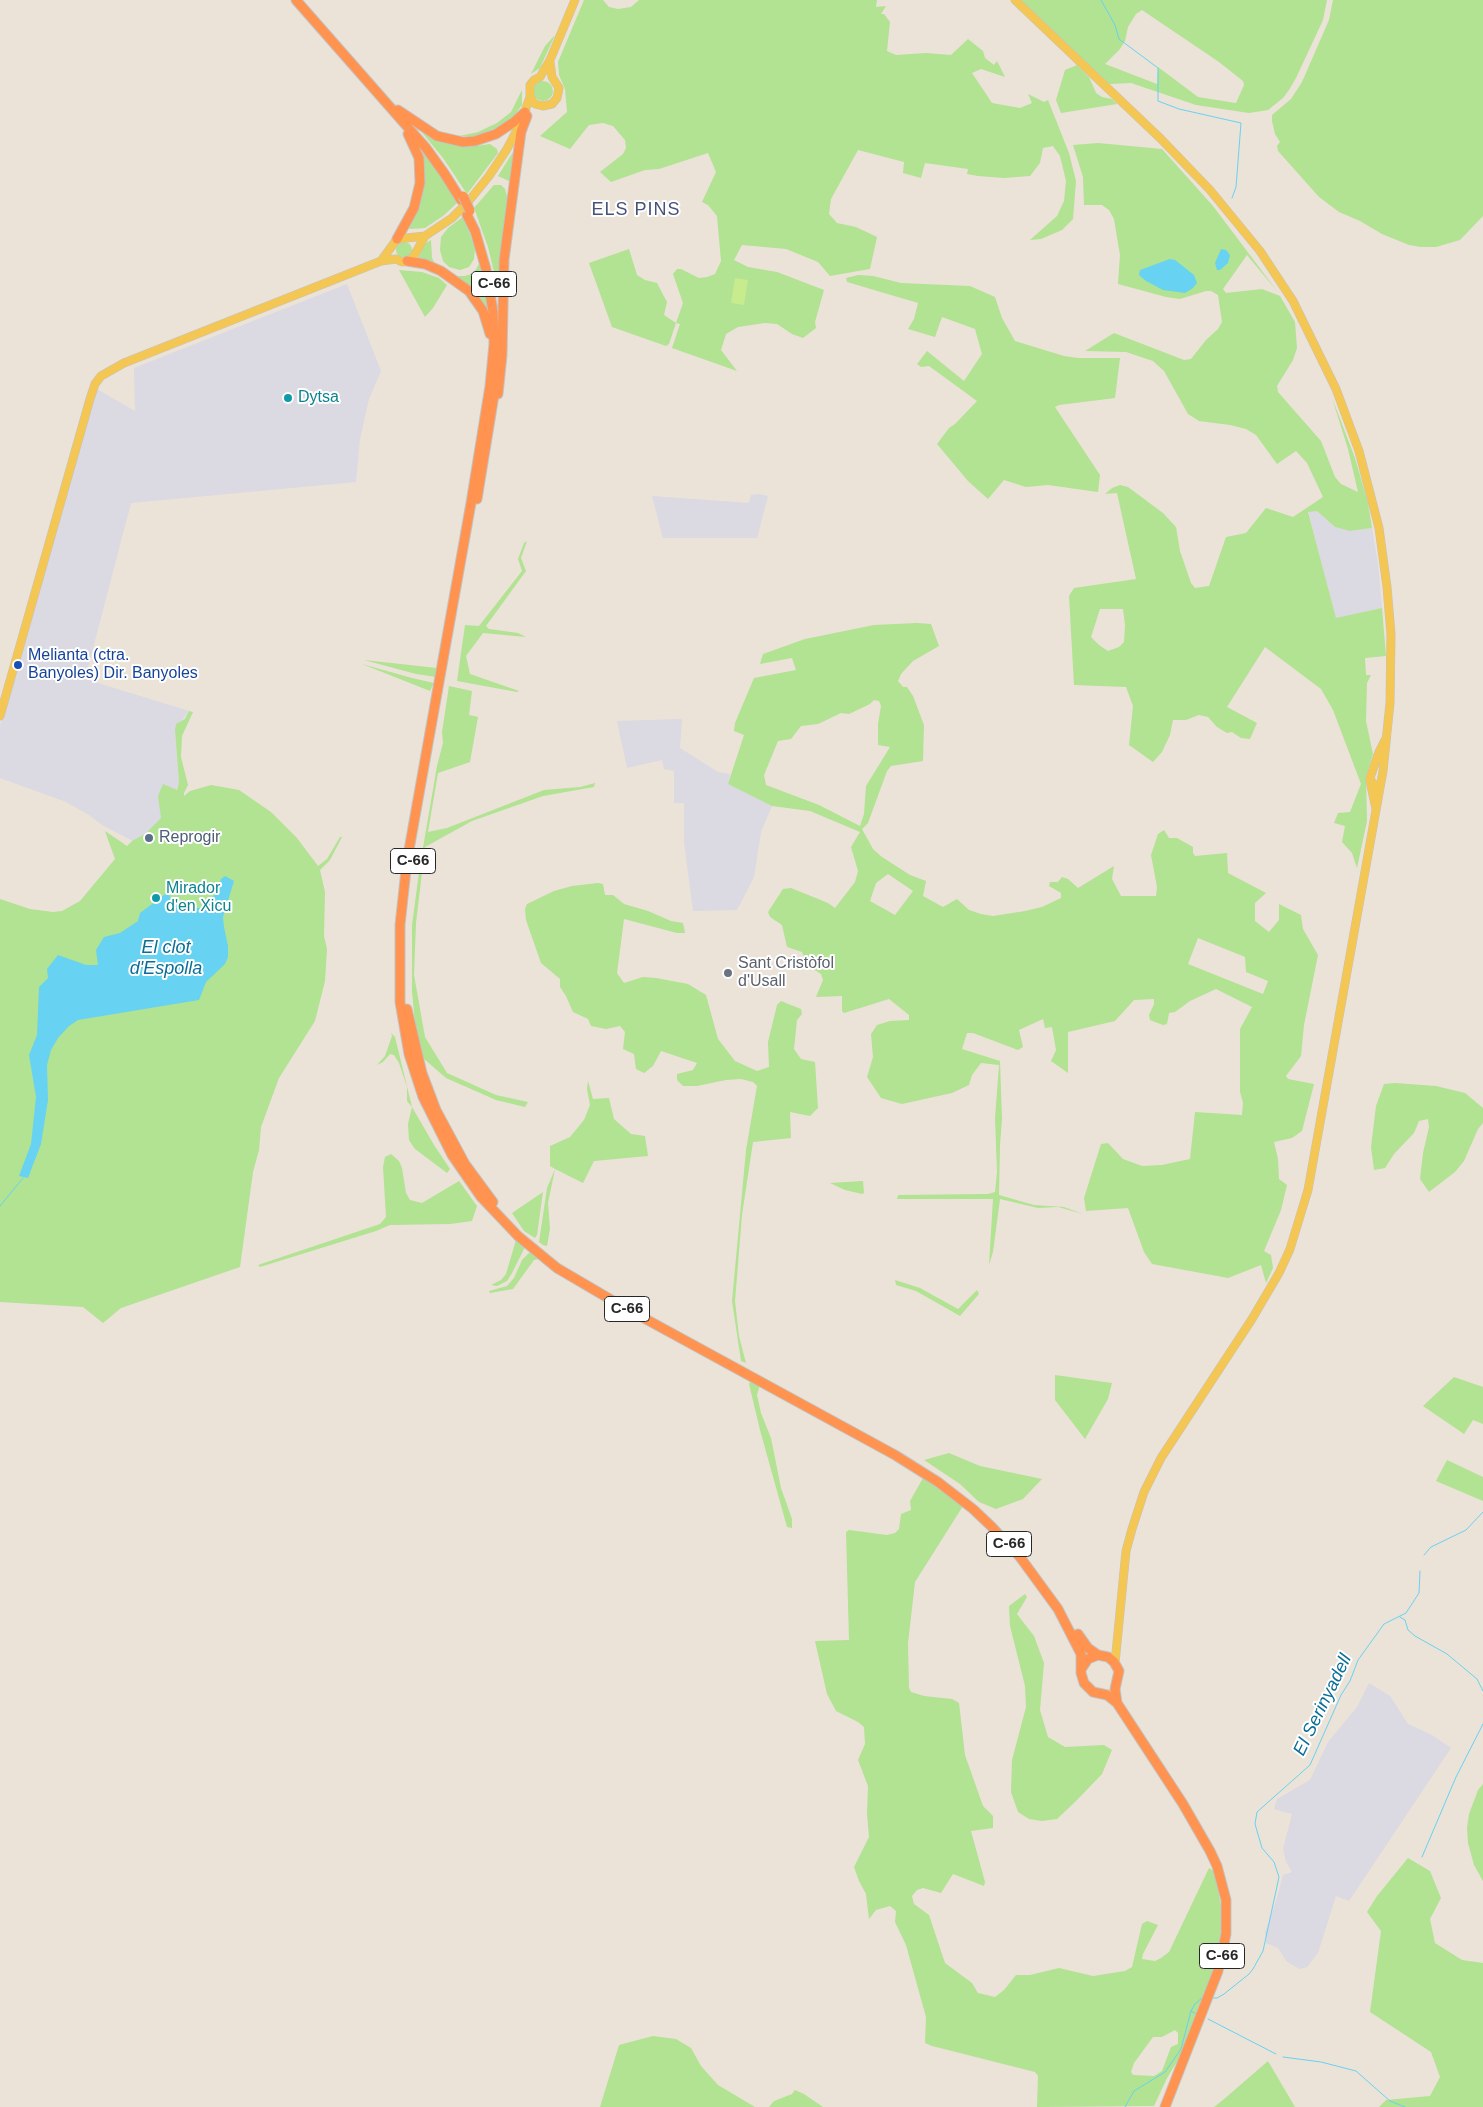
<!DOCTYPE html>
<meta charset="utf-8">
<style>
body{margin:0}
canvas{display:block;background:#ebe2d8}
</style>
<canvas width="1483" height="2107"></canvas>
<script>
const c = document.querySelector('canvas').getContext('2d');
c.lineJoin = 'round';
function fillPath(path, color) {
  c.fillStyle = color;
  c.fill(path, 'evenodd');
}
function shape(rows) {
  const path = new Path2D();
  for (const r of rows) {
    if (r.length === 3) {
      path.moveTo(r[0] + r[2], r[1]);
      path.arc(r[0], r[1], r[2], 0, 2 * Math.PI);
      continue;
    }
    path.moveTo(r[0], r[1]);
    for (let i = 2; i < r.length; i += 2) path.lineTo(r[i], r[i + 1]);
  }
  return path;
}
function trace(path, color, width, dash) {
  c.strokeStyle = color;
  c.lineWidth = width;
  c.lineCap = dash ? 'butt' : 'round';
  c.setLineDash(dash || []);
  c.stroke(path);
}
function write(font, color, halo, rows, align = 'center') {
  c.font = font + ' Helvetica,sans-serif';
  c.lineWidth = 4;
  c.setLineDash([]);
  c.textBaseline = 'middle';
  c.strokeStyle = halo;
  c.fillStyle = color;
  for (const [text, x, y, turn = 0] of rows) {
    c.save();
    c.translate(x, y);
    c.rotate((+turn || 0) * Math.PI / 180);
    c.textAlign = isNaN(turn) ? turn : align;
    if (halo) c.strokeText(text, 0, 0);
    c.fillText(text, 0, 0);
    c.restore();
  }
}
fillPath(shape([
 [347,284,381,371,369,399,360,439,356,482,131,503,85,679,189,711,175,730,179,782,162,828,156,853,102,825,89,815,66,802,0,778,0,726,95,388,135,411,134,368],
 [759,494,768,496,757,538,663,538,652,496,749,503,751,495],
 [1308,511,1317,511,1335,527,1350,531,1372,528,1378,564,1382,608,1336,619],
 [682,719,680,748,718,772,730,774,728,784,772,806,761,832,754,877,737,910,693,911,684,842,684,803,674,803,674,771,664,769,662,760,627,768,617,721],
 [1369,1683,1390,1696,1408,1724,1432,1735,1451,1748,1349,1901,1336,1896,1318,1953,1307,1967,1300,1969,1287,1962,1278,1948,1266,1943,1265,1932,1277,1898,1283,1875,1292,1872,1286,1862,1283,1849,1292,1814,1274,1809,1277,1799,1310,1780,1328,1742,1357,1707]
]), '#dbd9e2');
fillPath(shape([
 [584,0,603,0,609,7,618,9,631,7,639,0,877,0,876,7,886,6,881,14,884,14,890,22,887,51,896,55,926,53,951,55,968,39,983,51,985,58,994,65,997,61,1005,77,981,69,972,73,992,103,1020,108,1032,103,1028,94,1044,102,1048,100,1069,153,1076,181,1073,219,1062,230,1041,239,1030,240,1057,216,1064,201,1066,181,1060,156,1053,146,1043,148,1040,163,1030,176,1004,178,978,176,967,174,968,169,925,163,921,178,903,173,904,162,858,150,831,199,829,214,837,223,856,227,877,237,870,269,830,276,818,262,786,249,742,245,734,260,748,267,777,272,824,290,815,322,816,328,803,338,792,334,777,324,765,323,738,327,726,334,721,350,737,371,672,348,680,324,676,323,669,344,666,346,612,327,589,263,629,249,637,275,645,280,657,283,667,302,664,315,676,323,683,303,673,274,677,269,681,269,699,278,707,277,715,274,721,261,717,216,708,205,702,202,716,172,708,153,659,169,645,170,611,182,600,172,623,154,626,148,625,140,613,126,603,123,589,125,570,149,540,136,567,112,565,89,559,75,558,62],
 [1021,0,1327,0,1323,20,1296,78,1289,90,1283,98,1268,110,1249,113,1196,105,1131,83,1109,84],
 [1142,10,1219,62,1243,81,1244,85,1236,103,1198,97,1158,67,1157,84,1105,64,1120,49,1125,41,1128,27,1136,14],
 [1333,0,1483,0,1483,216,1460,240,1436,247,1421,247,1409,245,1382,234,1360,221,1339,212,1319,197,1278,151,1277,146,1280,142,1275,134,1272,121,1272,115,1291,99,1302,82,1329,20],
 [555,35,540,68,531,74,545,46],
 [1077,65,1089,77,1096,93,1102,97,1112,99,1117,104,1061,113,1056,100,1065,70],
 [543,91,10],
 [522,90,522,105,514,116,501,126,475,136,459,136,478,132,497,123,511,112],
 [420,130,430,137,449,143,476,146,490,144,497,149,498,153,467,194,443,158],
 [417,141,450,189,457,203,443,216,425,228,411,229,408,228,421,188],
 [1098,143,1162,149,1213,206,1277,291,1247,255,1223,289,1226,293,1262,289,1280,296,1295,322,1297,348,1293,360,1277,386,1278,392,1321,441,1335,477,1341,484,1358,492,1348,449,1332,398,1355,458,1368,503,1372,528,1350,531,1335,527,1317,511,1308,512,1336,618,1382,608,1386,656,1365,658,1366,675,1371,675,1367,683,1366,721,1373,754,1366,777,1367,821,1357,868,1352,853,1342,842,1345,826,1334,823,1338,813,1350,812,1361,784,1333,710,1321,689,1265,647,1227,707,1257,723,1250,739,1241,738,1232,732,1227,733,1217,727,1208,717,1199,715,1186,720,1173,720,1170,735,1162,752,1153,762,1129,745,1133,706,1126,687,1074,685,1069,596,1074,588,1136,579,1117,493,1105,494,1112,488,1120,485,1128,487,1163,513,1176,527,1180,551,1191,583,1195,588,1209,586,1226,537,1246,533,1266,508,1293,517,1323,497,1307,463,1296,451,1277,464,1256,435,1246,429,1230,425,1199,421,1188,414,1164,371,1153,361,1126,352,1085,351,1114,333,1184,360,1191,359,1206,340,1218,329,1222,322,1218,295,1211,291,1206,291,1180,299,1166,297,1118,284,1120,255,1114,219,1109,210,1102,205,1084,205,1083,177,1073,145],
 [1100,609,1123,609,1125,625,1124,642,1119,647,1108,651,1099,645,1091,637],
 [513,152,514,154,511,182,498,176],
 [494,185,501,185,505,189,508,200,498,289,488,247,474,208],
 [464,216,475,249,474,259,469,267,460,270,449,267,443,261,440,250,441,237,448,228],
 [431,240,432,258,435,264,418,260,423,245],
 [404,250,8],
 [481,260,491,316,482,303,453,276,465,276,474,273],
 [399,270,422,272,439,278,447,285,433,308,425,317],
 [858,275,873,276,901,283,970,286,995,297,1002,318,1015,341,1064,356,1078,358,1120,358,1115,398,1059,405,1055,407,1100,475,1098,492,1048,485,1026,487,1004,480,988,499,968,481,937,444,949,428,955,424,977,401,929,366,921,367,917,364,927,351,964,381,982,354,975,329,942,317,935,337,908,329,914,319,918,303,847,282,846,278],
 [527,541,521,558,526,571,486,626,489,629,518,633,526,637,483,633,466,656,470,674,519,691,517,692,457,681,465,625,479,626,522,571,518,559,524,543],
 [917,623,931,624,939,646,913,661,901,674,898,681,903,687,907,687,913,696,924,725,923,761,891,766,887,771,868,823,862,829,873,849,882,857,910,875,926,881,923,896,943,907,957,899,969,910,981,914,993,916,1025,911,1042,907,1061,898,1061,893,1049,886,1050,882,1058,882,1062,877,1068,879,1078,888,1114,866,1112,879,1121,896,1156,896,1157,887,1151,855,1158,834,1164,830,1169,838,1177,838,1193,847,1193,853,1195,856,1227,853,1228,873,1266,893,1255,903,1255,921,1269,932,1279,920,1279,904,1301,915,1303,929,1318,955,1304,1025,1301,1056,1286,1076,1288,1079,1314,1084,1302,1131,1292,1138,1274,1142,1278,1159,1279,1179,1287,1185,1281,1210,1264,1251,1271,1255,1273,1268,1266,1283,1261,1265,1228,1278,1152,1264,1144,1252,1128,1208,1086,1211,1084,1198,1101,1144,1108,1143,1123,1159,1142,1166,1162,1165,1190,1159,1195,1112,1242,1115,1243,1103,1240,1092,1240,1029,1252,1007,1216,989,1190,1001,1175,1012,1169,1013,1167,1024,1163,1025,1150,1020,1149,1015,1154,1004,1154,999,1134,1000,1115,1021,1068,1032,1068,1073,1051,1061,1056,1050,1052,1027,1045,1028,1043,1019,1019,1030,1023,1047,1018,1050,973,1033,967,1033,962,1049,1000,1061,1002,1119,1000,1145,999,1195,1034,1205,1064,1207,1083,1214,1058,1207,1038,1208,1000,1199,993,1252,989,1265,993,1199,897,1199,898,1195,988,1194,995,1192,997,1172,995,1118,999,1065,981,1063,972,1075,969,1085,952,1093,902,1104,881,1098,867,1077,873,1057,871,1034,877,1025,890,1021,909,1020,909,1015,889,999,844,1013,842,1011,842,996,816,997,823,980,821,974,807,965,802,952,787,947,782,925,770,917,768,912,783,889,791,888,828,903,835,908,855,882,858,871,851,847,860,832,810,811,772,806,728,784,744,735,734,731,735,723,754,678,796,670,792,658,760,664,763,654,805,639,874,625],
 [874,700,879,701,881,706,878,724,878,745,890,747,866,786,864,814,860,826,819,805,766,785,764,775,778,741,791,739,801,726,818,724,841,713,849,714,870,704],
 [888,874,913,891,895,915,870,901,876,883],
 [1198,938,1245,957,1246,972,1268,981,1263,994,1188,964],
 [364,660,437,668,436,677,416,674],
 [362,664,412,678,434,683,430,691],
 [449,686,472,691,469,715,478,717,470,762,438,773,428,832,447,828,544,790,580,787,595,783,594,787,543,796,472,821,425,847,416,923,414,975,425,1037,447,1073,496,1095,528,1102,525,1107,496,1100,446,1078,423,1058,415,1023,412,991,412,925,420,865,437,766,443,743,442,732],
 [189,711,193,712,182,736,181,757,188,785,184,793,184,796,190,791,211,785,239,790,271,812,297,838,318,866,327,859,340,837,342,837,330,860,320,870,325,892,324,936,327,949,325,981,315,1021,279,1078,261,1127,259,1150,253,1172,240,1267,121,1308,103,1323,83,1307,0,1302,0,899,30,909,53,912,62,911,80,901,115,859,105,831,127,846,132,841,145,834,161,818,158,796,163,784,177,790,179,782,175,730,176,724,185,719],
 [598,883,603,884,605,895,613,895,624,904,648,911,671,921,683,923,685,933,677,933,624,919,617,973,624,983,643,977,656,978,688,984,706,995,718,1039,735,1061,757,1071,769,1067,768,1042,777,1005,781,1001,801,1009,802,1014,797,1020,794,1049,801,1059,815,1062,818,1108,810,1116,790,1112,791,1138,753,1142,742,1215,735,1301,739,1336,746,1363,741,1361,732,1301,746,1150,757,1086,753,1082,741,1079,726,1080,697,1086,683,1086,677,1080,677,1074,693,1070,697,1063,661,1051,653,1066,644,1073,636,1069,634,1054,623,1049,625,1032,620,1026,606,1029,591,1026,588,1019,573,1012,566,996,560,987,560,979,541,963,526,920,525,909,527,904,554,891,572,886],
 [391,1033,395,1037,412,1107,434,1145,450,1169,447,1173,415,1149,409,1140,408,1124,412,1107,407,1101,407,1087,399,1063,394,1055,390,1054,383,1062,377,1065,385,1056,392,1036],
 [588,1081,593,1099,609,1098,614,1119,631,1134,645,1136,648,1156,594,1161,583,1183,555,1169,548,1203,550,1229,547,1246,543,1245,539,1242,547,1188,555,1169,550,1166,550,1146,570,1137,584,1120,590,1105,587,1089],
 [1395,1083,1436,1086,1465,1093,1483,1108,1483,1123,1478,1129,1464,1161,1455,1172,1429,1192,1420,1179,1423,1153,1429,1127,1428,1119,1419,1121,1414,1133,1394,1154,1385,1168,1374,1170,1371,1147,1376,1106,1384,1084],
 [391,1154,399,1161,402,1168,406,1193,410,1200,422,1203,459,1181,477,1206,472,1221,450,1224,390,1225,376,1231,260,1267,258,1265,380,1224,386,1217,383,1167,385,1157],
 [863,1181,864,1193,862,1194,845,1190,830,1183],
 [543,1192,537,1235,535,1238,524,1231,512,1213],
 [516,1240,525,1247,512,1273,507,1281,497,1286,491,1285,501,1280,506,1274],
 [530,1252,539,1259,534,1260,513,1289,490,1293,489,1291,507,1286,514,1278,522,1260],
 [895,1280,920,1288,958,1309,977,1290,979,1294,960,1316,916,1291,896,1285],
 [1055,1375,1112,1383,1108,1399,1085,1439,1055,1400],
 [1454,1377,1483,1387,1483,1424,1473,1420,1464,1434,1423,1406],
 [751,1380,760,1384,757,1395,761,1413,771,1438,781,1488,792,1519,792,1528,787,1527,760,1430,749,1384],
 [949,1453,980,1466,1042,1479,1023,1499,996,1509,979,1502,960,1484,924,1460],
 [1447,1460,1483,1477,1483,1501,1436,1481],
 [923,1478,963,1506,915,1582,908,1643,909,1688,911,1692,924,1696,952,1699,959,1703,965,1755,983,1806,993,1816,993,1828,971,1831,985,1882,984,1886,953,1874,941,1893,923,1888,917,1890,912,1896,914,1904,929,1915,945,1963,972,1983,978,1993,995,1997,1004,1990,1016,1975,1030,1975,1059,1968,1093,1976,1125,1971,1132,1967,1142,1924,1147,1921,1158,1925,1143,1954,1142,1959,1155,1961,1161,1958,1169,1952,1209,1868,1215,1872,1222,1912,1222,1935,1218,1958,1204,2002,1184,2050,1167,2078,1154,2106,1037,2107,1038,2076,1035,2072,932,2046,925,2043,926,2017,906,1945,895,1922,896,1911,890,1906,876,1910,869,1919,866,1894,859,1881,854,1867,869,1837,867,1814,868,1786,858,1760,865,1744,864,1727,858,1722,836,1711,827,1694,815,1641,849,1640,846,1532,849,1530,887,1535,895,1533,899,1529,901,1514,911,1510,910,1501],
 [1175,2030,1178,2033,1178,2044,1171,2047,1162,2071,1154,2076,1133,2075,1131,2072,1134,2063,1153,2037,1162,2037],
 [1025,1594,1027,1597,1017,1614,1034,1636,1044,1663,1040,1710,1048,1737,1065,1747,1104,1745,1112,1750,1102,1774,1077,1800,1057,1819,1042,1821,1029,1819,1018,1812,1011,1792,1012,1760,1026,1707,1025,1686,1010,1626,1009,1606],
 [1483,1784,1483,1881,1474,1865,1468,1843,1467,1828,1469,1814,1478,1790],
 [1408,1858,1430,1871,1441,1898,1430,1919,1435,1943,1462,1960,1483,1963,1483,2107,1379,2107,1386,2100,1430,2096,1440,2077,1431,2052,1370,2012,1381,1931,1367,1912,1377,1896],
 [653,2036,676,2039,691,2048,701,2066,718,2085,755,2107,600,2107,619,2045],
 [1268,2061,1295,2107,1214,2107,1223,2100],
 [795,2090,804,2094,823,2107,769,2107,774,2101,792,2094]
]), '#b1e392');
fillPath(shape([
 [735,278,748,280,744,305,731,303]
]), '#c7eb8d');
fillPath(shape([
 [1221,249,1226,250,1230,255,1228,263,1220,270,1217,270,1215,263],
 [1170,259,1175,260,1194,275,1197,283,1193,288,1185,293,1163,290,1146,281,1139,275,1140,270],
 [225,876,234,881,223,917,224,927,228,946,228,957,225,964,206,982,199,1000,78,1020,69,1026,58,1038,51,1050,47,1065,48,1100,41,1144,28,1178,19,1176,31,1144,36,1097,29,1055,37,1035,39,987,48,978,47,969,58,955,86,965,98,965,96,950,104,937,120,933,138,921,140,913,168,892,171,899,179,899,179,903,182,907,201,908,212,899,218,889,221,879]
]), '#67d2f1');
trace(shape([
 [1101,0,1115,25,1119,39,1158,68,1158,101,1179,109,1241,123,1236,187,1232,198],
 [0,1206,23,1178],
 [1424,1555,1431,1547,1466,1530,1483,1512],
 [1400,1617,1405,1620,1408,1630,1415,1636,1447,1654,1477,1679,1483,1691],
 [1422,1857,1456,1777,1483,1724],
 [1212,1998,1217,1998,1224,1994,1249,1974,1253,1969,1263,1951,1279,1877,1274,1862,1262,1848,1255,1824,1257,1812,1310,1765,1341,1695,1350,1681,1358,1660,1384,1624,1406,1613,1419,1593,1420,1571],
 [1191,2011,1196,2014],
 [1208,2019,1276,2054],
 [1283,2057,1321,2062,1356,2071,1390,2101,1405,2107],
 [1125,2107,1134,2091,1165,2072,1181,2049,1191,2011,1195,2004,1204,1996]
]), '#67d2f1', 1);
const major = shape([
 [1015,0,1161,139,1210,190,1260,251,1293,301,1336,389,1359,451,1379,528,1387,587,1391,634,1390,703,1383,771,1308,1190,1290,1249,1279,1273,1252,1319,1161,1458,1144,1492,1132,1529,1126,1551,1115,1663],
 [530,97,535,104,543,106,552,104,557,98,559,88,552,77,550,62],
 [381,261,397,239,425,236,452,218,468,202,489,176,507,149,521,122,530,97,530,85,534,80,540,77,550,60,575,0],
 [0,716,90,399,95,384,101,376,124,363,381,261,396,259,402,262,409,261,414,256,425,236],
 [1370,781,1376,809],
 [1380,788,1373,784,1370,778,1379,752,1385,740]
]);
const highway = shape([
 [296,0,426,148,444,173,461,200],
 [398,110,437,136,463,142,475,141,496,134,514,122,525,112],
 [467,215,475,231,486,269,493,312,494,344,490,386,471,503,407,861,400,925,400,1002,409,1054,423,1097,452,1155,481,1197,518,1236,557,1268,620,1305,895,1455,938,1482,973,1509,992,1527,1020,1557,1058,1609,1081,1654,1081,1673,1084,1683,1093,1692,1107,1695,1117,1703],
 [397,239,414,208,420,183,419,158,408,134],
 [407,261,425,264,441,271,469,291,483,311,490,334],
 [498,394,502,355,504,260,521,132,527,116],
 [477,499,495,389],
 [407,1009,422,1073,436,1110,465,1164,493,1202],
 [1078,1634,1088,1648,1098,1655],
 [1082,1668,1088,1659,1098,1655,1108,1657,1114,1662,1119,1671,1115,1689,1117,1703,1183,1804,1210,1851,1217,1866,1226,1900,1226,1934,1218,1971,1165,2107]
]);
trace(major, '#c3c3c3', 9);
trace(highway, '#c3c3c3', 11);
trace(major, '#f4c754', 8);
trace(highway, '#ff934f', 9);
const highwayBridge = shape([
 [463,196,470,211]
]);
trace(highwayBridge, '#c3c3c3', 11, []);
trace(highwayBridge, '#ff934f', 9);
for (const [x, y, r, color] of [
 [288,398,5,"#0f9aa8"],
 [18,665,5,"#1a4fb4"],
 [149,838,5,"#5c6f8a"],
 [156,898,5,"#0f9aa8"],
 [728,973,5,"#6b7280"]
]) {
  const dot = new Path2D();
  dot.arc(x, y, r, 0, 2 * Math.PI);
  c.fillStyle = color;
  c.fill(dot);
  trace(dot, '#fff', 2);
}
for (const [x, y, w] of [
 [494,284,45],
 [413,861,45],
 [627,1309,45],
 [1009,1544,45],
 [1222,1956,45]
]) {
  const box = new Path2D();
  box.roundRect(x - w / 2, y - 12.5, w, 25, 4);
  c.fillStyle = '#fff';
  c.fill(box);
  trace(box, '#272727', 1);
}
write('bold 15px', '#272727', null, [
 ["C-66",494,284],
 ["C-66",413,861],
 ["C-66",627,1309],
 ["C-66",1009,1544],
 ["C-66",1222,1956]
]);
write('16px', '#0d838f', '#fff', [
 ["Dytsa",298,398],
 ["Mirador",166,889],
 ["d'en Xicu",166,907]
], 'left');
write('16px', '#164399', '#fff', [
 ["Melianta (ctra.",28,656],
 ["Banyoles) Dir. Banyoles",28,674]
], 'left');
write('16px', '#4e5e75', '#fff', [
 ["Reprogir",159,838]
], 'left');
write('16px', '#5b616d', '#fff', [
 ["Sant Cristòfol",738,964],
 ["d'Usall",738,982]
], 'left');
c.letterSpacing = '1px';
write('18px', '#475278', '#fff', [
 ["ELS PINS",636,210]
]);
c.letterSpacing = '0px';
write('italic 18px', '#0a6e99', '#fff', [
 ["El clot",166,948],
 ["d'Espolla",166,969],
 ["El Serinyadell",1323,1705,-64]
]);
</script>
